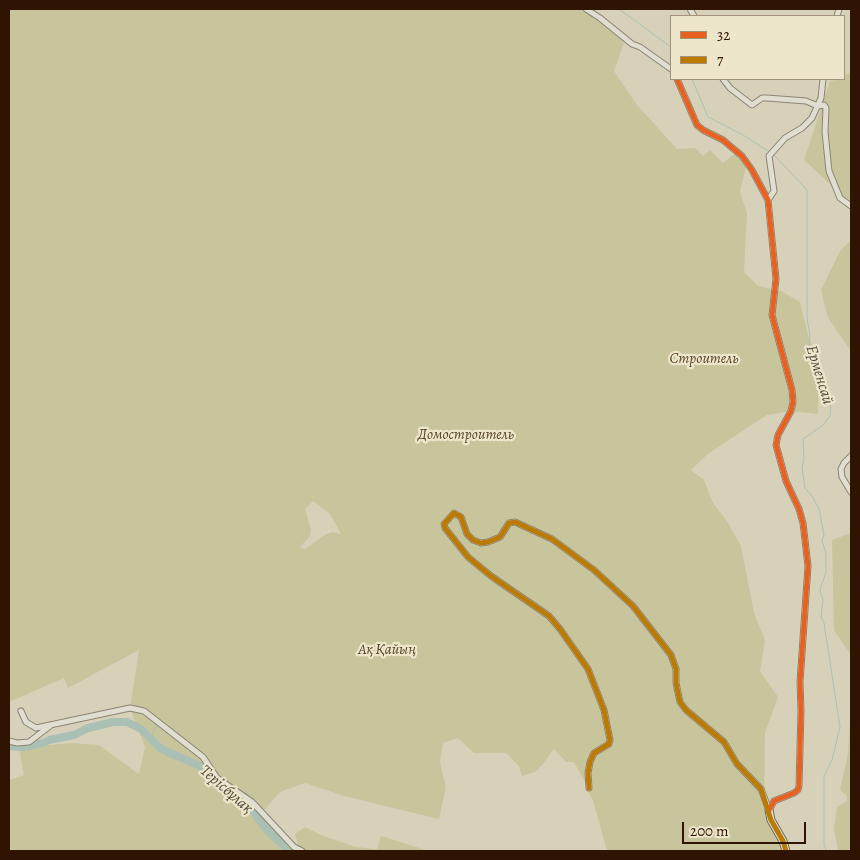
<!DOCTYPE html>
<meta charset="utf-8">
<style>
body{margin:0}
#map{position:relative;width:860px;height:860px;overflow:hidden;background:#d7d1ba;font-family:Alegreya,serif}
canvas{display:block}
.frame{position:absolute;inset:0;border:10px solid #2f1402;pointer-events:none}
.legend{position:absolute;left:670px;top:15px;width:175px;height:65px;box-sizing:border-box;background:#ede6ca;border:1px solid #a1927a;margin:0;padding:6px 9px;list-style:none;font-size:15px;color:#2f1402}
.legend li{display:flex;align-items:center;gap:10px;height:25px}
.legend b{width:25px;border:1px solid #a1927a}
.scale{position:absolute;left:682px;top:822px;width:124px;height:22px;box-sizing:border-box;border:2px solid #2f1402;border-top:0;padding-left:6px;font-size:15px;line-height:18px;white-space:nowrap;color:#2f1402;-webkit-text-stroke:4px #ede6ca;paint-order:stroke}
</style>
<div id="map">
<canvas width="860" height="860"></canvas>
<div class="frame"></div>
<ul class="legend">
<li><b style="height:6px;background:#e86120"></b>32</li>
<li><b style="height:6px;background:#bb7a01"></b>7</li>
</ul>
<div class="scale">200 m</div>
</div>
<script>
const c = document.querySelector('canvas').getContext('2d');
c.lineJoin = 'round';
function fillPath(path, color) {
  c.fillStyle = color;
  c.fill(path, 'evenodd');
}
function shape(rows) {
  const path = new Path2D();
  for (const r of rows) {
    path.moveTo(r[0], r[1]);
    for (let i = 2; i < r.length; i += 2) path.lineTo(r[i], r[i + 1]);
  }
  return path;
}
function trace(path, color, width, dash) {
  c.strokeStyle = color;
  c.lineWidth = width;
  c.lineCap = dash ? 'butt' : 'round';
  c.setLineDash(dash || []);
  c.stroke(path);
}
function write(font, color, halo, rows, align = 'center') {
  c.font = font + ' Alegreya,serif';
  c.lineWidth = 4.5;
  c.setLineDash([]);
  c.textBaseline = 'middle';
  c.strokeStyle = halo;
  c.fillStyle = color;
  for (const [text, x, y, turn = 0] of rows) {
    c.save();
    c.translate(x, y);
    c.rotate((+turn || 0) * Math.PI / 180);
    c.textAlign = isNaN(turn) ? turn : align;
    if (halo) c.strokeText(text, 0, 0);
    c.fillText(text, 0, 0);
    c.restore();
  }
}
fillPath(shape([
 [9,9,584,9,600,18,624,43,614,71,637,105,677,149,695,148,703,156,710,150,723,163,737,152,747,162,740,192,747,213,744,272,758,286,781,291,800,302,808,335,819,365,818,414,791,411,767,415,709,453,691,470,704,480,713,503,727,521,741,546,754,613,765,640,760,671,778,697,765,733,764,808,786,851,607,851,593,800,588,792,585,782,574,762,566,762,554,749,543,764,535,772,522,776,519,766,506,753,474,753,458,738,443,743,440,762,446,787,439,819,344,796,305,783,280,792,262,813,294,847,302,851,9,851,9,780,24,775,19,748,71,743,99,745,139,774,145,747,130,708,139,650,68,688,64,678,9,702],
 [313,501,330,514,341,534,332,532,323,536,305,549,300,547,310,536,311,530,305,509],
 [851,72,851,202,844,197,837,188,829,183,804,160,830,81,844,79,844,75],
 [851,240,851,351,828,318,821,290,840,251],
 [851,533,851,655,834,630,832,540],
 [851,708,851,851,838,851,834,828,837,807,847,801,847,796,840,790,848,754],
 [305,827,321,835,356,847,377,849,381,836,429,851,307,851,299,848,295,834]
]), '#c8c59d');
trace(shape([
 [619,9,671,47],
 [692,79,708,117,743,135,771,153],
 [774,155,807,190,807,318,810,336,809,350,816,364,821,384,831,400,830,416,822,426,803,439,804,459,802,468,805,488,812,496,819,509,824,535,822,541,826,553,826,572,820,590,823,600,821,617,824,623,840,727,832,760,824,776,824,846,827,851],
 [160,720,160,719],
 [151,737,157,724]
]), '#aac0b4', 1);
trace(shape([
 [9,746,23,747,43,743,49,740,74,735,88,728,113,722,127,722,141,729,160,748,168,752,202,767,209,777,215,783,230,795,246,802,268,831,284,846,294,851]
]), '#aac0b4', 8);
const street = shape([
 [586,9,600,18,632,44,640,47,671,69],
 [690,9,694,16],
 [837,16,839,9],
 [677,79,697,125,703,130,723,140,742,156,752,170,768,200,776,279,772,315,792,390,793,402,791,411,778,435,776,445,786,481,799,509,803,523,808,566,800,682,801,711,799,786,798,790,794,793,774,801,769,810],
 [723,79,730,88,752,105,762,98,767,98,806,101,818,106,824,105,826,108,825,132,829,171,840,198,851,206],
 [768,200,774,191,769,156,785,138,802,128,812,118,821,98,823,79],
 [851,456,844,463,841,469,842,477,851,492],
 [21,711,26,722,36,728,130,708,144,711,203,757,217,778,252,802,294,847,302,851],
 [9,741,17,743,29,742,50,726],
 [589,788,588,773,590,762,594,753,609,744,610,740,604,710,588,669,560,629,549,616,491,576,468,557,445,528,444,524,454,513,461,517,467,534,473,540,481,543,488,542,500,537,509,523,515,522,552,539,594,570,633,606,671,655,676,669,676,683,680,702,686,710,724,742,737,764,761,789,769,810]
]);
const secondary = shape([
 [769,810,771,820,783,841,786,851]
]);
trace(street, '#8b8475', 7);
trace(secondary, '#726b5d', 9);
trace(street, '#e0ddd1', 5);
trace(secondary, '#e0ddd1', 7);
trace(shape([
 [677,79,697,125,703,130,723,140,742,156,752,170,768,200,776,279,772,315,792,390,793,402,791,411,778,435,776,445,786,481,799,509,803,523,808,566,800,682,801,711,799,786,798,790,794,793,774,801,769,810]
]), '#e86120', 5);
trace(shape([
 [589,788,588,773,590,762,594,753,609,744,610,740,604,710,588,669,560,629,549,616,491,576,468,557,445,528,444,524,454,513,461,517,467,534,473,540,481,543,488,542,500,537,509,523,515,522,552,539,594,570,633,606,671,655,676,669,676,683,680,702,686,710,724,742,737,764,761,789,771,820,783,841,786,851]
]), '#bb7a01', 5);
write('italic 15px', '#594629', '#ede6ca', [
 ["Строитель",704,359],
 ["Домостроитель",466,435],
 ["Ақ Қайың",387,650]
]);
write('italic 16px', '#534e3f', '#ede6ca', [
 ["Ерменсай",819,375,73],
 ["Терісбұлақ",226,790,41]
]);
</script>
